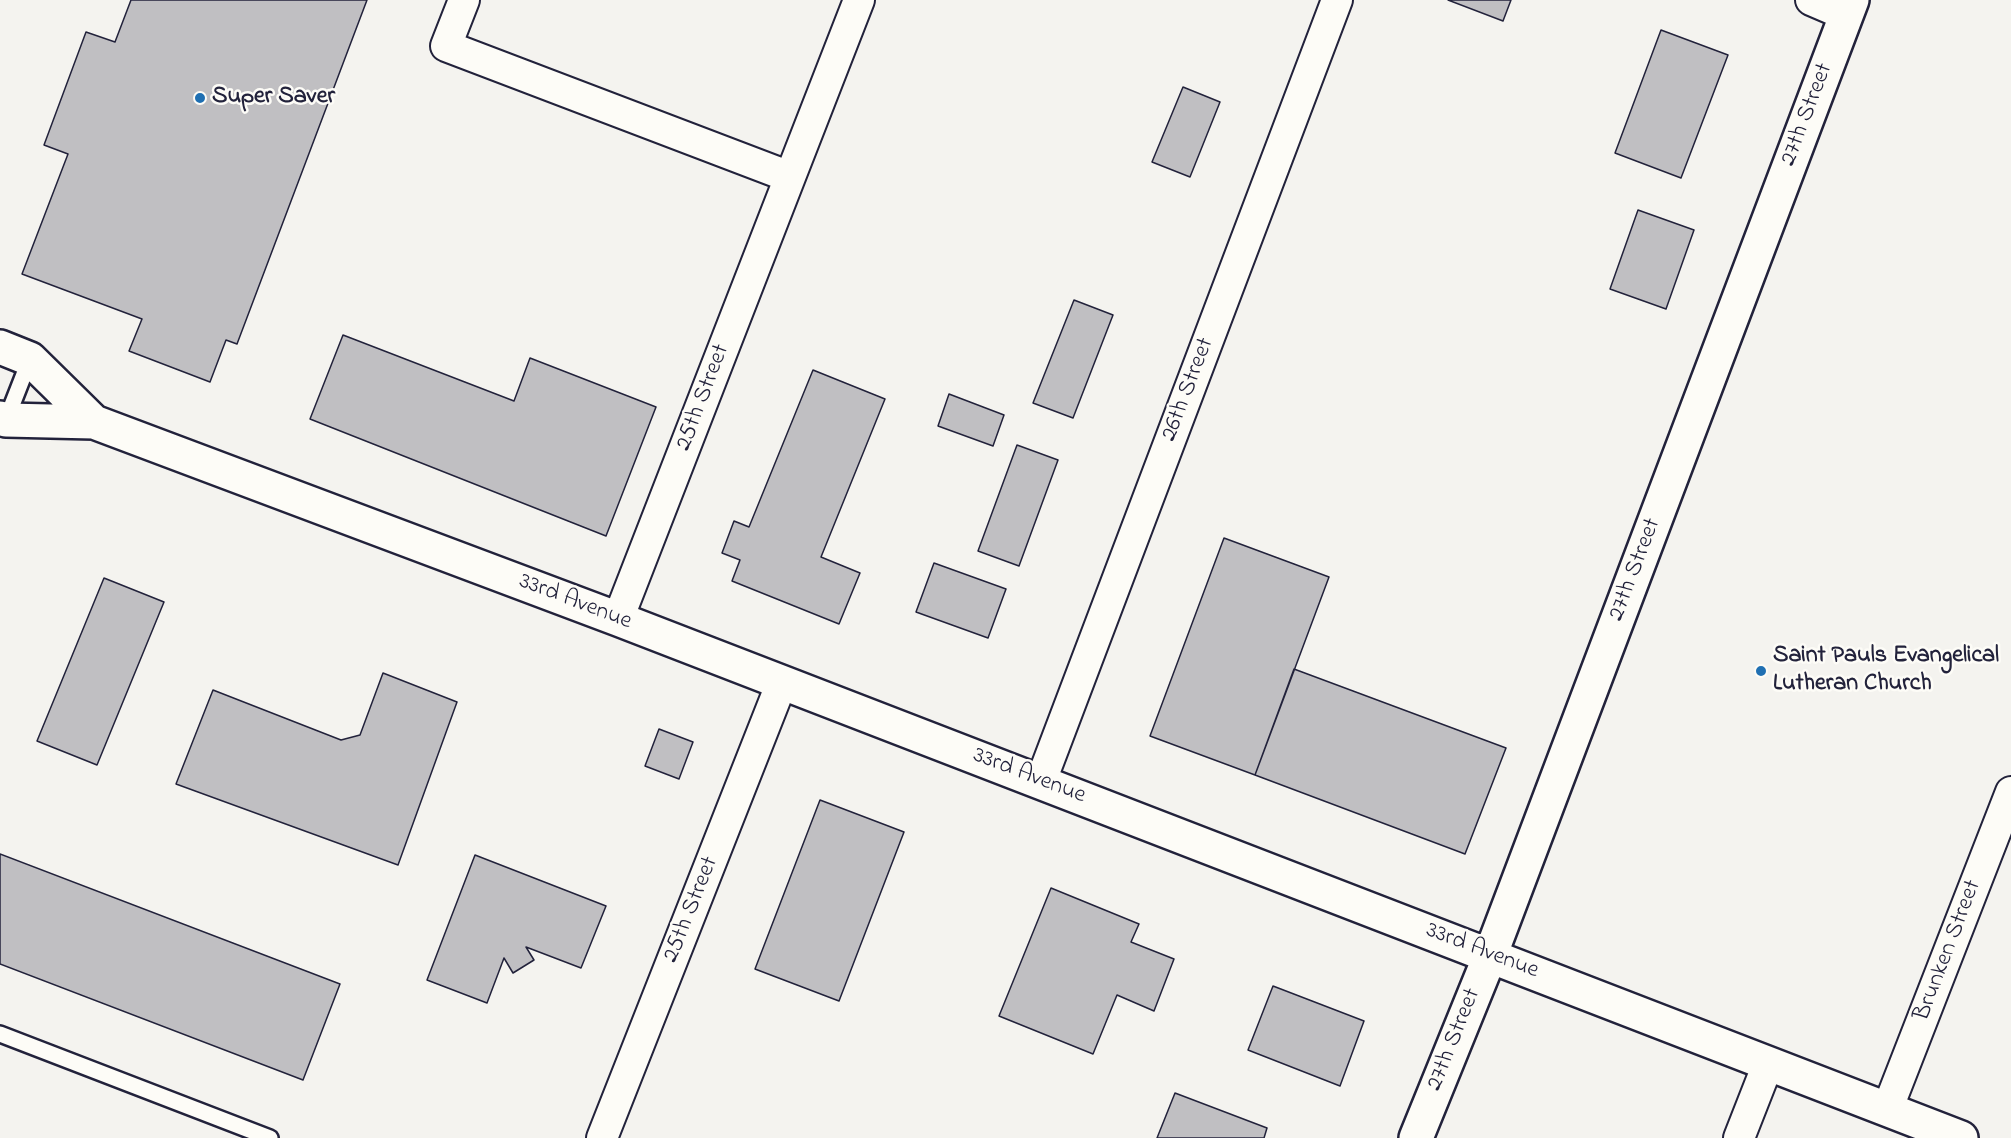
<!DOCTYPE html>
<style>
body{margin:0}
canvas{display:block;background:#f4f3ef}
</style>
<canvas width="2011" height="1138"></canvas>
<script>
const c = document.querySelector('canvas').getContext('2d');
c.lineJoin = 'round';
function fillPath(path, color) {
  c.fillStyle = color;
  c.fill(path, 'evenodd');
}
function shape(rows) {
  const path = new Path2D();
  for (const r of rows) {
    path.moveTo(r[0], r[1]);
    for (let i = 2; i < r.length; i += 2) path.lineTo(r[i], r[i + 1]);
  }
  return path;
}
function trace(path, color, width, dash) {
  c.strokeStyle = color;
  c.lineWidth = width;
  c.lineCap = dash ? 'butt' : 'round';
  c.setLineDash(dash || []);
  c.stroke(path);
}
function write(font, color, halo, rows, align = 'center') {
  c.font = font + ' "Indie Flower",sans-serif';
  c.lineWidth = 5;
  c.setLineDash([]);
  c.textBaseline = 'middle';
  c.strokeStyle = halo;
  c.fillStyle = color;
  for (const [text, x, y, turn = 0] of rows) {
    c.save();
    c.translate(x, y);
    c.rotate((+turn || 0) * Math.PI / 180);
    c.textAlign = isNaN(turn) ? turn : align;
    if (halo) c.strokeText(text, 0, 0);
    c.fillText(text, 0, 0);
    c.restore();
  }
}
const building = shape([
 [131,0,367,0,237,344,226,340,210,382,129,351,142,319,22,274,68,154,44,145,86,32,115,42,131,0],
 [1448,0,1511,0,1503,21,1448,0],
 [1661,30,1728,55,1681,178,1615,153,1661,30],
 [1183,87,1220,102,1190,177,1152,162,1183,87],
 [1638,210,1694,230,1666,309,1610,289,1638,210],
 [1074,300,1113,315,1073,418,1033,403,1074,300],
 [343,335,514,401,530,358,656,407,606,536,310,419,343,335],
 [813,370,885,399,821,557,860,573,839,624,732,581,740,560,722,553,734,521,749,527,813,370],
 [949,394,1004,415,993,446,938,426,949,394],
 [1017,445,1058,460,1019,566,978,551,1017,445],
 [1224,538,1329,577,1255,775,1150,736,1224,538],
 [934,563,1006,589,988,638,916,612,934,563],
 [104,578,164,602,97,765,37,741,104,578],
 [1294,669,1506,748,1465,854,1255,775,1294,669],
 [383,673,457,702,398,865,176,784,213,690,341,740,360,735,383,673],
 [659,729,693,742,679,779,645,766,659,729],
 [820,800,904,832,839,1001,755,969,820,800],
 [0,854,340,984,303,1080,0,964,0,854],
 [475,855,606,906,581,968,526,947,534,960,513,973,504,958,487,1003,427,980,475,855],
 [1051,888,1139,924,1131,942,1174,959,1154,1011,1117,995,1093,1054,999,1016,1051,888],
 [1273,986,1364,1021,1340,1086,1248,1050,1273,986],
 [1175,1093,1267,1128,1264,1138,1157,1138,1175,1093]
]);
fillPath(building, '#c0bfc2');
trace(building, '#22223b', 1.5);
const lane = shape([
 [5,423,30,359],
 [0,1034,270,1138]
]);
const street = shape([
 [464,0,446,46,790,177,859,0],
 [1811,0,1846,15],
 [618,619,790,177],
 [1041,781,1337,0],
 [1887,1110,2011,792],
 [602,1138,782,682],
 [1739,1138,1768,1064]
]);
const secondary = shape([
 [0,347,30,359,94,422],
 [0,418,6,420,94,422,618,619,1961,1138],
 [1416,1138,1490,956,1852,0]
]);
trace(lane, '#22223b', 20);
trace(street, '#22223b', 34);
trace(secondary, '#22223b', 38);
trace(lane, '#fdfcf7', 15);
trace(street, '#fdfcf7', 30);
trace(secondary, '#fdfcf7', 33);
for (const [x, y, r, color] of [
 [200,98,6,"#1f6fb2"],
 [1761,671,6,"#1f6fb2"]
]) {
  const dot = new Path2D();
  dot.arc(x, y, r, 0, 2 * Math.PI);
  c.fillStyle = color;
  c.fill(dot);
  trace(dot, '#fdfcf7', 2);
}
write('bold 24px', '#22223b', '#fdfcf7', [
 ["Super Saver",212,98],
 ["Saint Pauls Evangelical",1773,657],
 ["Lutheran Church",1773,685]
], 'left');
write('24px', '#22223b', '#fdfcf7', [
 ["27th Street",1808,115,-69],
 ["26th Street",1189,390,-69],
 ["25th Street",704,398,-69],
 ["27th Street",1636,570,-69],
 ["33rd Avenue",575,603,21],
 ["33rd Avenue",1029,777,21],
 ["25th Street",692,910,-68],
 ["Brunken Street",1949,951,-69],
 ["33rd Avenue",1482,952,21],
 ["27th Street",1455,1040,-68]
]);
</script>
